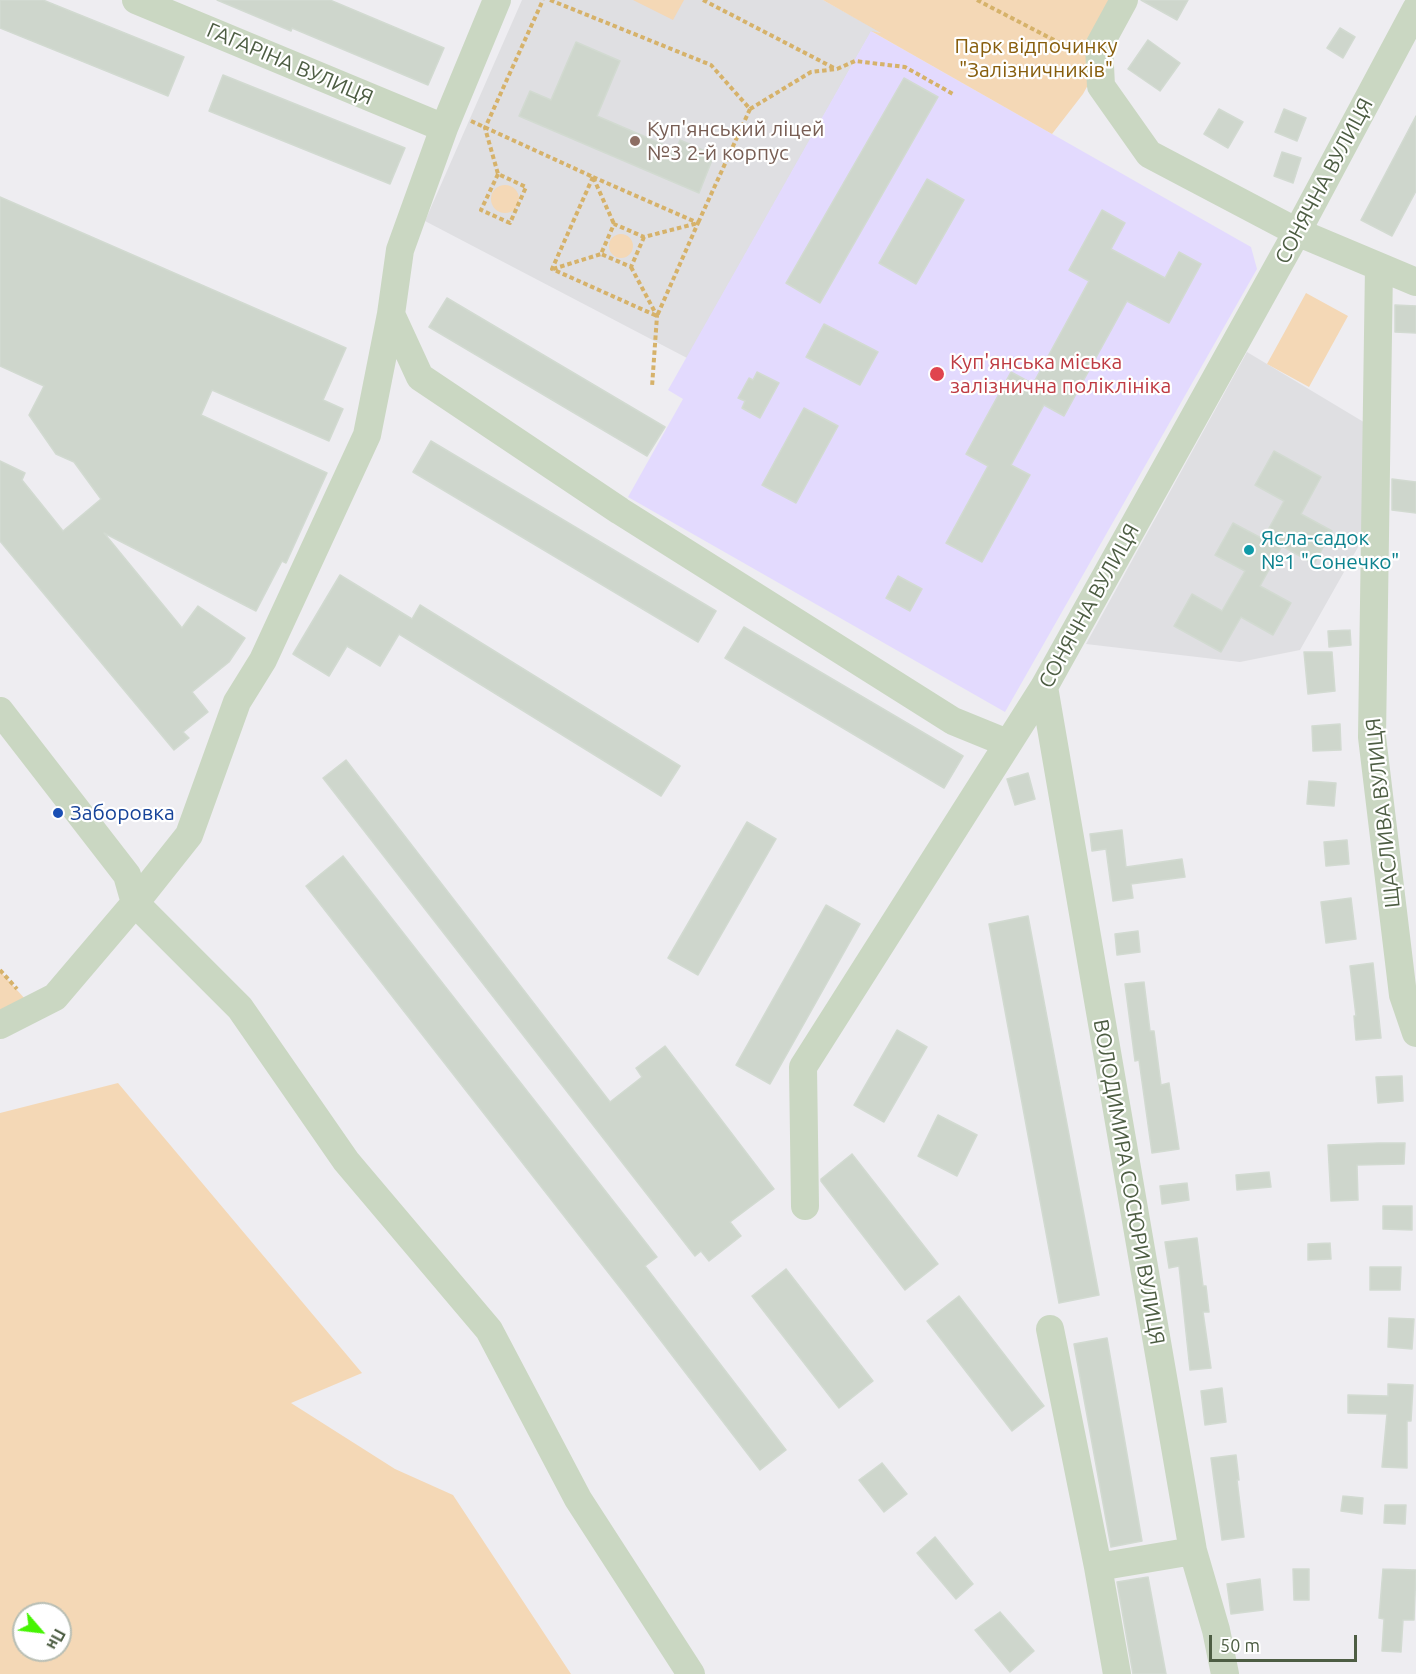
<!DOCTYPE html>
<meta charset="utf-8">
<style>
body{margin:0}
#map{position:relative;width:1416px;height:1674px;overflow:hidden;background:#eeedf1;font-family:Ubuntu,sans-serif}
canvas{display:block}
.north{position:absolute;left:12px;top:1602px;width:60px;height:60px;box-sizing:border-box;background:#fff;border:2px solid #b8beb4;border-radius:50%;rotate:118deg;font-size:16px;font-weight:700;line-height:24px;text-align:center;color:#4d5d43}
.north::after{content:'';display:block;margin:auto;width:21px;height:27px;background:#46f403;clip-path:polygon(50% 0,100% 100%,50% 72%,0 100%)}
.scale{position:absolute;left:1209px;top:1635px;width:148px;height:27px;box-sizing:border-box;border:3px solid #4d5d43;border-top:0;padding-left:8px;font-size:18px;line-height:21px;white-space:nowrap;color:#4d5d43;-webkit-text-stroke:4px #fff;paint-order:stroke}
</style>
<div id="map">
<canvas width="1416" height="1674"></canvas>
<div class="north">Пн</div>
<div class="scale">50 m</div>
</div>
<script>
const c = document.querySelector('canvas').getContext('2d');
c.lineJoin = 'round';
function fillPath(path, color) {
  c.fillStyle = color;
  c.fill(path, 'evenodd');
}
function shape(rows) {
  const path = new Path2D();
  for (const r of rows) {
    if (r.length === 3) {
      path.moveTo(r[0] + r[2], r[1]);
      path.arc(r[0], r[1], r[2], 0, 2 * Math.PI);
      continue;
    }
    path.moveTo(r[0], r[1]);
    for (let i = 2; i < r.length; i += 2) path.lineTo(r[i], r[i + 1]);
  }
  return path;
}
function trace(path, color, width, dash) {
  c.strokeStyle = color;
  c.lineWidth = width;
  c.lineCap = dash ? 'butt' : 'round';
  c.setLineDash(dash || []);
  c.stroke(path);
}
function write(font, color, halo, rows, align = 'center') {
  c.font = font + ' Ubuntu,sans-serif';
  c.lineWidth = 4.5;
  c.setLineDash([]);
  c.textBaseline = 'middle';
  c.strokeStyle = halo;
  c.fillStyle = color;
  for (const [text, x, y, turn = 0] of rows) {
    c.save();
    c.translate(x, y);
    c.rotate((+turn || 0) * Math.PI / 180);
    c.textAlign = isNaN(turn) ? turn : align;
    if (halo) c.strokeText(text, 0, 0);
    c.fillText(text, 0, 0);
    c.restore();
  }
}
fillPath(shape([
 [522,0,823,0,883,33,871,32,687,358,425,221],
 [1247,352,1367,424,1375,517,1300,650,1240,662,1086,644]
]), '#dfdfe2');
fillPath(shape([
 [871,31,1251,247,1257,269,1005,712,628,497,683,399,668,390]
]), '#e3dafe');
fillPath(shape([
 [633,0,684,0,673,20],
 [823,0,1135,0,1083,94,1052,134,871,31,881,33],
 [505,199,14],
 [621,246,12],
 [1306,293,1348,316,1309,387,1267,364],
 [0,971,42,1018,0,1033],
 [118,1083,362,1373,291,1403,395,1469,453,1495,571,1674,0,1674,0,1113],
 [24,1614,60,1614,60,1650,24,1650]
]), '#f4d8b6');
const building = shape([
 [0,0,43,0,184,57,168,96,0,28,0,0],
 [217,0,330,0,444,48,428,85,292,28,291,31,217,0],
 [1141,0,1188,0,1177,20,1141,0],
 [1340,28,1355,37,1343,58,1327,48,1340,28],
 [1148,40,1180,63,1160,91,1128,69,1148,40],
 [576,42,620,61,597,116,676,150,680,140,714,155,699,193,519,116,530,91,551,100,576,42],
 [223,75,405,148,390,184,209,111,223,75],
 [904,78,938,97,820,303,786,283,904,78],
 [1219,109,1243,122,1228,148,1204,134,1219,109],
 [1284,109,1306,118,1297,141,1275,132,1284,109],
 [1416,116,1416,191,1392,236,1361,220,1416,116],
 [1282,152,1301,158,1293,183,1274,176,1282,152],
 [927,179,964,200,916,284,879,263,927,179],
 [0,197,346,348,323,400,343,409,329,441,212,390,201,415,327,473,286,563,282,561,256,611,104,533,182,628,198,606,245,638,229,662,192,692,208,712,183,732,189,738,174,750,0,541,0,461,25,473,22,480,63,531,101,499,74,462,56,454,29,415,44,386,0,366,0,197],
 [1102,210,1125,223,1111,249,1165,278,1179,252,1201,264,1169,323,1127,301,1064,416,1044,405,1011,465,1030,475,982,562,946,543,988,466,966,454,1011,372,1033,384,1089,281,1069,270,1102,210],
 [447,298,665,427,647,456,429,327,447,298],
 [1395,305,1416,306,1416,333,1395,332,1395,305],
 [824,324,878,352,860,385,806,357,824,324],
 [757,372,779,383,760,418,742,408,745,401,738,398,749,378,753,380,757,372],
 [804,408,838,426,796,503,762,485,804,408],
 [431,441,716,611,698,642,413,472,431,441],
 [1274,451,1321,477,1301,514,1332,531,1314,564,1282,546,1260,586,1291,603,1273,635,1241,617,1221,652,1174,626,1192,594,1222,611,1245,571,1215,555,1233,523,1263,539,1284,501,1255,485,1274,451],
 [1392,479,1416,482,1416,513,1392,510,1392,479],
 [340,575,412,619,420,605,680,766,661,796,399,634,380,666,347,646,329,676,293,654,340,575],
 [898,576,922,589,910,611,886,598,898,576],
 [744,627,963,756,944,788,725,658,744,627],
 [1350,630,1351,645,1329,647,1328,631,1350,630],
 [1304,652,1332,652,1335,691,1308,694,1304,652],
 [1340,724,1341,750,1313,751,1312,726,1340,724],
 [346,760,610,1102,642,1077,636,1068,665,1046,774,1189,730,1222,741,1236,709,1261,701,1251,695,1256,323,778,346,760],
 [1028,773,1035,799,1015,805,1007,779,1028,773],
 [1309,781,1336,783,1334,806,1307,804,1309,781],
 [747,822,776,839,698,975,668,958,747,822],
 [1122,830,1126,867,1182,859,1185,877,1131,884,1133,898,1113,901,1106,849,1092,851,1090,834,1122,830],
 [1347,840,1349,864,1326,866,1324,842,1347,840],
 [343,856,657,1257,645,1266,786,1450,760,1470,629,1299,306,886,343,856],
 [1351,898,1356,939,1326,943,1321,902,1351,898],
 [826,905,860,924,770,1084,736,1065,826,905],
 [1028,916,1099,1295,1059,1303,989,924,1028,916],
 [1138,931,1140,952,1117,955,1115,934,1138,931],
 [1373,963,1381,1038,1356,1040,1354,1016,1356,1016,1350,966,1373,963],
 [1144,982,1150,1031,1154,1031,1161,1085,1169,1083,1179,1149,1152,1153,1139,1060,1135,1061,1125,984,1144,982],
 [897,1030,927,1047,884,1122,854,1105,897,1030],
 [1402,1076,1403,1101,1378,1103,1376,1077,1402,1076],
 [938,1115,977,1135,957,1176,918,1156,938,1115],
 [1379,1143,1405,1143,1404,1164,1357,1165,1358,1200,1331,1201,1328,1145,1379,1143],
 [852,1154,938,1264,905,1290,821,1181,821,1179,852,1154],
 [1269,1172,1271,1187,1237,1190,1236,1175,1269,1172],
 [1187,1183,1189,1200,1162,1204,1160,1186,1187,1183],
 [1383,1206,1412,1206,1412,1230,1383,1229,1383,1206],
 [1197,1238,1203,1286,1206,1286,1209,1312,1203,1312,1211,1368,1190,1370,1179,1266,1169,1268,1165,1242,1197,1238],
 [1330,1243,1331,1259,1308,1260,1308,1244,1330,1243],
 [1370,1267,1401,1267,1400,1290,1370,1290,1370,1267],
 [786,1269,873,1381,839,1408,752,1296,786,1269],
 [959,1296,1044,1406,1012,1431,927,1321,959,1296],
 [1389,1318,1414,1319,1412,1349,1388,1347,1389,1318],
 [1107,1338,1142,1541,1111,1547,1074,1344,1107,1338],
 [1388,1384,1413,1385,1411,1421,1407,1421,1407,1468,1382,1467,1387,1414,1348,1413,1348,1395,1388,1396,1388,1384],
 [1222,1388,1226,1422,1205,1425,1201,1391,1222,1388],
 [1236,1455,1239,1480,1237,1480,1244,1537,1222,1540,1211,1458,1236,1455],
 [882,1463,907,1494,884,1512,859,1480,882,1463],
 [1343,1496,1363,1498,1362,1514,1341,1511,1343,1496],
 [1385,1505,1406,1505,1405,1524,1384,1523,1385,1505],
 [935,1537,973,1584,956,1599,917,1553,935,1537],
 [1293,1569,1309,1569,1309,1600,1294,1600,1293,1569],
 [1383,1569,1416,1570,1414,1620,1403,1620,1401,1652,1382,1651,1384,1619,1379,1618,1383,1569],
 [1148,1577,1166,1674,1133,1674,1117,1582,1148,1577],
 [1260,1579,1263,1610,1231,1614,1227,1584,1260,1579],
 [1000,1612,1034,1651,1010,1672,975,1630,1000,1612]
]);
fillPath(building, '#ced6cc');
trace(building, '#d2dad1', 1.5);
trace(shape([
 [550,0,711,65,750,109,698,223,644,237,614,224,601,254,631,267,644,237],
 [703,0,836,69],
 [977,0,1077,52],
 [750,109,811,72,837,69,855,61,905,67,953,94],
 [471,121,593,177,614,224],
 [498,174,481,210,510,223,526,187,498,174,485,128,543,0],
 [593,177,698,223,657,316,552,269,593,177],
 [631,267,657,316,652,387],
 [553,269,601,254],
 [0,970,17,989]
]), '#d6b26a', 4, [4.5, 3]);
trace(shape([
 [136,0,444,128],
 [497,0,444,128,400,250,391,314,367,435,263,660,237,702,189,835,135,903,240,1008,346,1161,489,1330,578,1499,691,1674],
 [1124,0,1099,46,1101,86,1149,154,1297,232,1416,282],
 [1379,267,1372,737,1403,995,1416,1033],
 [391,314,420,377,620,511,953,721,1007,743],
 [1044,687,1193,1551,1216,1630,1225,1674],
 [0,711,127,875,135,903,55,997,0,1025],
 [805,1206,803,1067,1044,687,1297,232,1416,9],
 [1050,1329,1098,1567,1193,1551],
 [1098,1567,1117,1674]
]), '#cad7c2', 28);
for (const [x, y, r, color] of [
 [635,141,6,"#8d6e63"],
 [937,374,8,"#e0444e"],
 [1249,550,6,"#0f9aa8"],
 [58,813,6,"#1a4fb4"]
]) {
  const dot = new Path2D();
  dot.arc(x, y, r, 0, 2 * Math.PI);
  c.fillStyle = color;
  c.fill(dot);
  trace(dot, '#fff', 2);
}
write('21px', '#875d0c', '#fff', [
 ["Парк відпочинку",1036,46],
 ["\"Залізничників\"",1036,70]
]);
write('21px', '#4d5d43', '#fff', [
 ["ГАГАРІНА ВУЛИЦЯ",290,64,23],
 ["СОНЯЧНА ВУЛИЦЯ",1324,181,-62],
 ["СОНЯЧНА ВУЛИЦЯ",1089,606,-61],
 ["ЩАСЛИВА ВУЛИЦЯ",1383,813,-96],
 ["ВОЛОДИМИРА СОСЮРИ ВУЛИЦЯ",1129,1182,80]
]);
write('21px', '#785e54', '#fff', [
 ["Куп'янський ліцей",647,129],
 ["№3 2-й корпус",647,153]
], 'left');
write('21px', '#be3a42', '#fff', [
 ["Куп'янська міська",950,362],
 ["залізнична поліклініка",950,386]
], 'left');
write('21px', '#0d838f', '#fff', [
 ["Ясла-садок",1261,538],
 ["№1 \"Сонечко\"",1261,562]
], 'left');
write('21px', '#164399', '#fff', [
 ["Заборовка",70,813]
], 'left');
</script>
